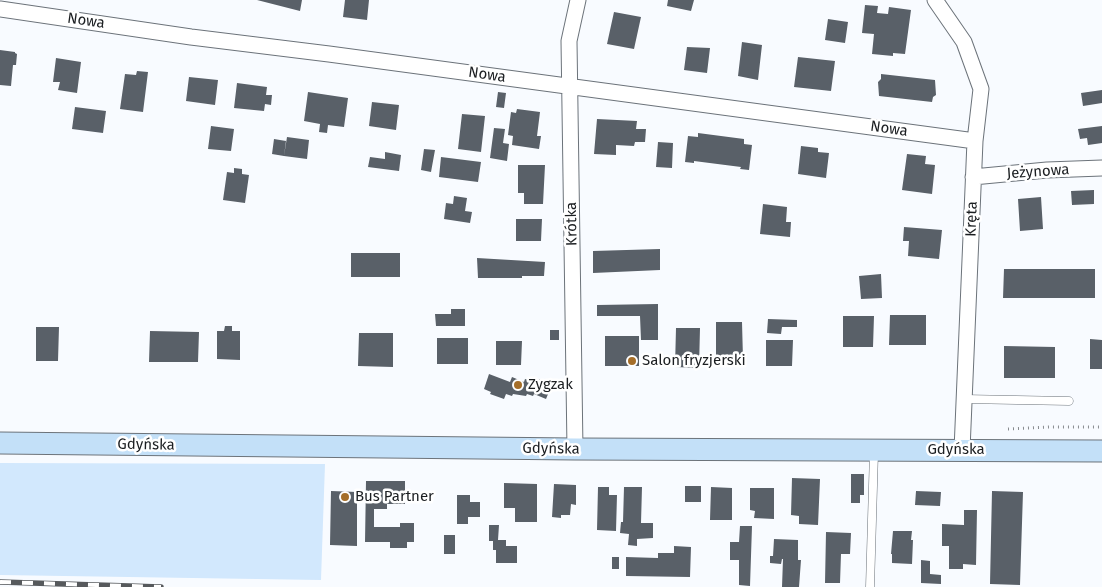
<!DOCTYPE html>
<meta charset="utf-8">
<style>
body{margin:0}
canvas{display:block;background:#f8fbff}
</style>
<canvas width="1102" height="587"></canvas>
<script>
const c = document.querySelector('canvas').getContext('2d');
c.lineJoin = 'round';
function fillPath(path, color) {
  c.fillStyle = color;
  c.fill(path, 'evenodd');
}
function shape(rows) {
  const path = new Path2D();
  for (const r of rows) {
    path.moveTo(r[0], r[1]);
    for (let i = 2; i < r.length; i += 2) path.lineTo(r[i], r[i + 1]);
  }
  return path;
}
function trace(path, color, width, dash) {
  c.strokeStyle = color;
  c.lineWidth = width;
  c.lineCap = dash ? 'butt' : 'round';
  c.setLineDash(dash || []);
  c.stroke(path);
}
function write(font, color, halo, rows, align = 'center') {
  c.font = font + ' "Fira Sans",sans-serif';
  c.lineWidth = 5;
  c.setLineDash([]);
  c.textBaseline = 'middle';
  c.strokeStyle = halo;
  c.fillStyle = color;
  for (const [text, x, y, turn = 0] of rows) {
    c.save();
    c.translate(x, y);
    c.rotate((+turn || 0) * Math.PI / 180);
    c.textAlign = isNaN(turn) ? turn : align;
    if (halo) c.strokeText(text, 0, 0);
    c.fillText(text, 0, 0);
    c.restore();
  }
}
fillPath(shape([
 [0,463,325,464,321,580,0,575]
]), '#d2e8fd');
fillPath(shape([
 [257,0,302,0,300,11],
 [345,0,369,0,367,20,343,17],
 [668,0,694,0,691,11,667,6],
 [865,5,878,6,877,13,888,14,889,7,911,10,905,54,893,53,893,56,872,54,874,34,862,33],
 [614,12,641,17,634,49,607,44],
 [828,19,848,22,845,43,825,40],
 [742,42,762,45,758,80,738,76],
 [687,47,710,48,707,73,684,70],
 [0,50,15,52,15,53,17,54,16,65,13,65,11,86,0,85],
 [798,57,835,61,831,91,794,87],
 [56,58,81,62,77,93,58,90,60,82,53,82],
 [137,71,148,72,143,112,120,109,125,74,136,75],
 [881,74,935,80,936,95,933,97,932,102,879,96,878,82,881,79],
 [189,77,218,80,215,105,186,101],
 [237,83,267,87,266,95,272,95,271,105,265,104,264,111,234,108],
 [1102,90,1102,103,1083,106,1081,93],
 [308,92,348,98,344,127,328,125,327,133,319,132,320,124,304,121],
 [498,92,506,93,504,108,496,107],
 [372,102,399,105,396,130,369,126],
 [75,107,106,111,103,133,72,129],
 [517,109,540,112,537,136,541,136,539,149,512,145,513,136,508,135,511,112,516,113],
 [462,114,485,116,481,152,458,149],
 [597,119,637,121,636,129,646,129,645,142,635,142,634,146,616,145,616,155,594,154],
 [211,126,234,129,231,151,208,149],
 [1102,126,1102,143,1088,145,1087,138,1080,139,1078,129],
 [494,128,505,129,503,143,509,144,507,161,490,158],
 [698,133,744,139,744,144,752,145,749,170,740,169,741,167,694,161,694,163,685,162,688,136,698,137],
 [287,137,309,140,307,159,284,156],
 [274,139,286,141,284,156,272,154],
 [658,142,673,143,672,168,656,167],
 [801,146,818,148,818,152,829,153,826,178,798,174],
 [424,149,435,150,431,172,421,170],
 [385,152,401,155,399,171,368,167,370,157,385,159],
 [907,154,926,156,925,164,935,165,932,194,902,190],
 [441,157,481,162,478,182,439,177],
 [518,165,545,165,543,204,524,204,524,193,518,193],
 [234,168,242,169,242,174,249,175,245,203,223,200,227,172,234,173],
 [1094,190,1094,204,1072,205,1071,191],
 [454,196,467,198,465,211,472,212,470,223,444,219,446,203,453,204],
 [1041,197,1043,229,1020,231,1018,199],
 [763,204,787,207,786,222,791,222,790,237,760,234],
 [516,219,542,219,541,241,516,241],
 [904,227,942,230,939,259,908,256,909,241,903,241],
 [660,249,660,270,593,273,593,251],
 [351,253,400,253,400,277,351,277],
 [477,258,545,262,544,276,522,276,522,278,478,278],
 [1004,269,1095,269,1095,298,1003,298],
 [881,274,882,298,861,299,859,276],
 [658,304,658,340,641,340,640,316,597,316,597,305],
 [451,309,465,309,465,326,436,326,435,314,451,314],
 [890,315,926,315,926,345,889,345],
 [843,316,874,316,873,347,843,347],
 [768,319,797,320,797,327,782,327,781,334,767,333],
 [716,322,742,322,743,359,716,359],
 [225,326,232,326,232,331,240,331,240,360,217,359,217,331,224,331],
 [36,327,59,327,58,361,36,361],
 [676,328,700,328,699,368,675,367],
 [550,330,559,330,559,340,550,340],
 [150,331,199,332,198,362,149,362],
 [359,333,393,333,393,367,358,366],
 [605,336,639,336,639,366,605,366],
 [437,338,468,338,468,364,437,364],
 [1090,339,1102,340,1102,369,1090,369],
 [766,340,793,340,792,366,766,366],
 [496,341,522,341,521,365,496,365],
 [1004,346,1055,347,1055,378,1004,378],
 [489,374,510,382,512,377,524,382,525,379,538,382,539,379,545,381,546,379,553,382,546,399,534,394,533,396,527,394,526,396,513,394,512,396,506,394,504,399,490,394,491,392,484,389],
 [851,474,864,474,864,495,860,495,860,503,851,503],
 [792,478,820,479,818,525,799,524,799,516,791,515],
 [366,481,405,481,405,504,387,504,387,509,374,509,374,527,400,527,400,523,414,523,414,542,407,542,407,548,390,548,390,542,365,542],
 [504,483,537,484,537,522,515,522,515,508,504,508],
 [554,484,576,485,576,505,571,504,570,515,561,515,561,518,552,517],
 [685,486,701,486,701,502,685,502],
 [598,487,609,487,609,495,617,495,616,531,597,530],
 [624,487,642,487,641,523,653,523,653,538,637,539,637,546,628,545,629,534,620,533,621,522,623,522],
 [711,487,732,488,732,520,710,520],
 [750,488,774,488,774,519,754,518,755,511,750,510],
 [331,491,357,492,357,546,330,545],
 [916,491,941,492,940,506,915,505],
 [992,491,1023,492,1020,585,990,584],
 [457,495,470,495,470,502,480,502,480,517,468,517,468,524,457,524],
 [964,510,977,510,976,565,963,564,963,569,949,569,949,546,942,546,942,524,964,525],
 [489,525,499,525,498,540,506,540,506,546,517,546,517,563,496,563,496,550,493,550,493,541,489,541],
 [740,526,752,526,750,586,739,585,739,560,730,560,730,542,739,542],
 [893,531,912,531,911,540,913,540,912,564,892,563,892,554,891,554],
 [826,532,851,533,850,554,841,554,840,583,825,583],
 [444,535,455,535,455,554,444,554],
 [774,539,798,540,798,560,801,560,799,587,782,587,783,559,782,559,781,564,770,563,770,556,773,556],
 [674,546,691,547,690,577,626,576,626,557,658,558,658,553,674,553],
 [612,557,619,557,619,569,612,569],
 [921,560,930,561,930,574,941,575,941,584,921,583]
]), '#596068');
const service = shape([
 [964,399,1069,401],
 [870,587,874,452]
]);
const minor = shape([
 [935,0,964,42,981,89,975,141,962,450],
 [0,9,191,37,329,54,975,141],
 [973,177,1047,170,1102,168],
 [575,449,569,41,578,0]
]);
const secondary = shape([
 [0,443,575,449,1102,451]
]);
trace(service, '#6c737a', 9);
trace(minor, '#6c737a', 17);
trace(secondary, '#6c737a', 23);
trace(shape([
 [1008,429,1049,427,1102,427]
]), '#878a8e', 3, [1, 4]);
trace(service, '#fff', 8);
trace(minor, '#fff', 15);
trace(secondary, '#c3e0f8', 21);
const rail = shape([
 [0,582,161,587]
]);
trace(rail, '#56595c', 5.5);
trace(rail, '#fff', 4, [11]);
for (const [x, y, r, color] of [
 [632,361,5,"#a56e29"],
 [518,385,5,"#a56e29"],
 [345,497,5,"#a56e29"]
]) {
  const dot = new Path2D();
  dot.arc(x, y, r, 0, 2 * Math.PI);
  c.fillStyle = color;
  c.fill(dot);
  trace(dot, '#fff', 2);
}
write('15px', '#1b1e21', '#fff', [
 ["Nowa",86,21,8],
 ["Nowa",487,75,8],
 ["Nowa",889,129,8],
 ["Jeżynowa",1038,172,-4],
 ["Kręta",972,219,-88],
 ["Krótka",572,224,-91],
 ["Gdyńska",146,445,1],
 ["Gdyńska",551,449,1],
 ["Gdyńska",956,450]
]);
write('15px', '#1b1e21', '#fff', [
 ["Salon fryzjerski",642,361],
 ["Zygzak",528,385],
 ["Bus Partner",355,497]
], 'left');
</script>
